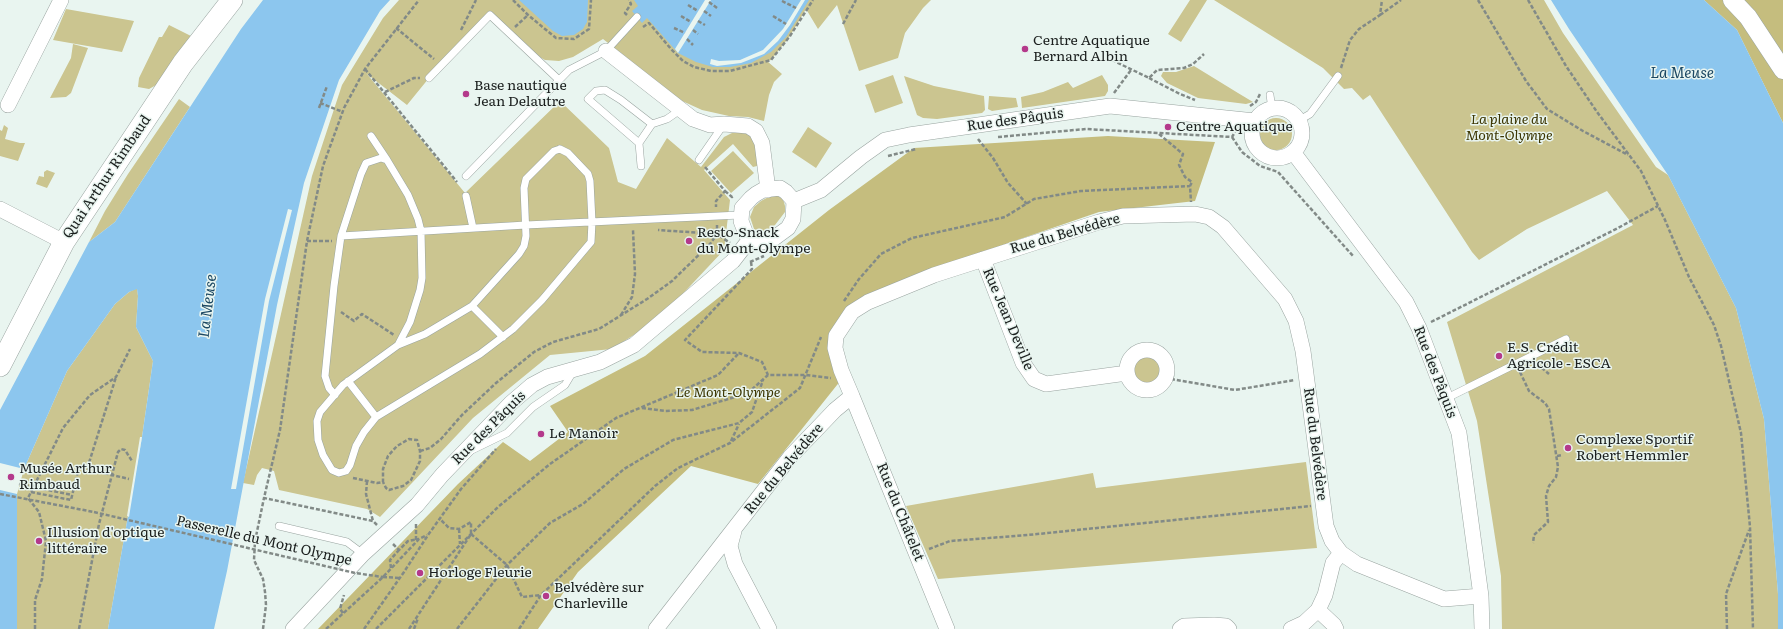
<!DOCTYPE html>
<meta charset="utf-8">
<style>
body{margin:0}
canvas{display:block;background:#e9f5f0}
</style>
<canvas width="1783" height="629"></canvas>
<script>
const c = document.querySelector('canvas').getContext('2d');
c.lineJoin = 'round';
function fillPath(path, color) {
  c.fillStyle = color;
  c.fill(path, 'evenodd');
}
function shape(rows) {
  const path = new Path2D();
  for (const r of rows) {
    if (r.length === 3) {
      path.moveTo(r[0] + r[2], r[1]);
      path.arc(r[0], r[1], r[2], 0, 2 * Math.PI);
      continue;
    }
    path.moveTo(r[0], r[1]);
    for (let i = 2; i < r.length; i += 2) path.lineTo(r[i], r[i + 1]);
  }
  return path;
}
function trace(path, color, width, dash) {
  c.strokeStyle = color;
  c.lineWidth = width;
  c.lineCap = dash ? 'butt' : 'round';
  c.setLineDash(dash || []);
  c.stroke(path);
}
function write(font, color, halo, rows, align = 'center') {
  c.font = font + ' Literata,serif';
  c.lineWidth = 3;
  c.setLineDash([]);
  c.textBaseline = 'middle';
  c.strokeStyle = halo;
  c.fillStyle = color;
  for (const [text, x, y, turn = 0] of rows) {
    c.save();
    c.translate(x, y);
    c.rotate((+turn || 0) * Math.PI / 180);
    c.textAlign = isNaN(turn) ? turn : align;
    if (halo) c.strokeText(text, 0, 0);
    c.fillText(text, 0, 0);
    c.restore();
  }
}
fillPath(shape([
 [399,0,931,0,923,8,905,33,898,58,859,71,837,5,818,29,806,9,790,36,771,60,767,61,782,74,774,82,769,95,764,121,748,117,729,116,702,110,680,100,603,39,573,57,559,61,545,60,527,50,490,15,429,78,407,105,367,74,465,193,560,101,609,148,618,182,636,189,667,138,701,167,724,137,732,133,750,133,757,139,761,165,753,167,733,144,704,170,730,200,724,250,660,318,612,349,550,355,473,418,380,517,367,509,279,490,274,471,262,468,257,475,254,485,243,483,312,176,342,85,383,18],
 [1190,0,1207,0,1181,42,1168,34],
 [1214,0,1544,0,1563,33,1656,167,1668,175,1736,308,1764,419,1778,594,1778,629,1502,629,1501,576,1477,421,1447,322,1633,225,1607,191,1527,229,1479,260,1472,252,1370,95,1363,100,1352,88,1344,89,1323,68],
 [66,9,134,21,122,52,53,40],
 [169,25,193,37,158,84,149,89,138,87,139,78,159,37,162,37],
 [73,44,88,48,71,93,66,97,50,98,71,58],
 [1194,66,1238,93,1253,102,1246,104,1198,98,1167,83,1161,76,1163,72,1176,72],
 [893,75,903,103,875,113,865,85],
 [1102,75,1108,85,1108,91,1105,96,1022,108,1021,97,1043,92,1068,82,1073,88],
 [904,76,934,86,984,96,985,110,982,113,937,119,923,118,917,115],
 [989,96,1016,98,1018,107,992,111,988,109],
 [179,99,190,107,115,222,89,242,105,211,128,174],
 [1276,134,16],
 [4,125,8,128,5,139,20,143,25,143,18,161,0,156,0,130,2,131],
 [808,127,832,143,816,168,792,152],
 [733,151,754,173,731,193,711,171],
 [47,170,55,173,47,188,36,184,39,176,44,177,44,172],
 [774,194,783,199,785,206,785,212,775,225,767,230,761,232,754,229,750,217,754,207,761,201],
 [137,288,138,296,136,327,153,361,142,437,108,629,17,629,17,494,24,469,67,371,115,304,129,292],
 [1146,371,14],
 [1306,462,1317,548,938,579,906,506,1093,473,1096,488]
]), '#cbc590');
fillPath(shape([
 [1704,0,1783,0,1783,123,1737,30],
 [1108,136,1215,142,1195,201,1099,212,927,271,829,334,841,380,758,484,691,466,578,572,538,629,318,629,458,484,503,442,530,461,568,432,550,406,645,356,829,210,914,148]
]), '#c5bd7e');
fillPath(shape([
 [263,0,390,0,380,11,339,80,304,183,277,305,227,571,214,629,108,629,142,437,153,361,136,327,138,296,137,289,129,292,115,304,67,371,24,469,0,463,0,410,89,242,115,222,241,29],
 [519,0,588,0,587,22,583,29,574,35,562,36,553,31],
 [634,0,809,0,786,37,771,52,751,63,730,67,713,67,696,62,678,53,647,18,642,23,632,11,638,6],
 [1551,0,1704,0,1737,30,1783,123,1783,629,1778,629,1778,594,1764,419,1736,308,1668,175,1569,29],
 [0,490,17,494,17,629,0,629]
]), '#8cc6ee');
fillPath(shape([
 [705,0,711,0,678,53,675,49],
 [801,0,805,0,790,25,778,41,764,54,741,63,717,66,710,64,711,59,719,61,740,60,763,50,783,29],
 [288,209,292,210,269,301,236,489,231,489,265,299],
 [140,437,142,437,129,517,127,516]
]), '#e9f5f0');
const service = shape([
 [429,78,490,15,559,80],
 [1270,95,1272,109],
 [1298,121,1310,114,1338,76],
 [652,124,639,143,588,99,596,91,605,90,621,100,652,124,667,119,680,110],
 [371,136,387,160],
 [639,143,641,166],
 [560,149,568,153,588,174,590,181,592,222,591,242,542,300,513,329,480,354,376,417,364,432,356,446,350,465,346,471,339,473,332,470,323,455,318,440,317,421,320,412,343,385,398,345,425,334,472,306,519,254,524,246,526,236,524,188,526,179,554,151,560,149],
 [699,160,724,124],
 [466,176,569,70,606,51,637,17],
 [466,196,473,228],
 [341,236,526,225,740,215],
 [472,306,503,337],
 [348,381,376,417],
 [335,395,329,388,325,376,334,286,341,236,361,174,366,163,381,158,387,160,408,195,418,219,421,231,422,278,420,290,410,322,398,345],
 [1445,399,1566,339],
 [472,450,507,433,533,407,565,385,574,370],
 [279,526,347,542,363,554]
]);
const minor = shape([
 [606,51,693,119,710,125,724,124,748,126,756,131,762,143,768,190],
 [8,105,61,0],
 [1277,133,25],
 [1293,152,1406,302,1419,328,1459,433,1481,596,1482,629],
 [780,188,786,192,794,201,793,219,788,228,773,239,763,242,750,239,746,234,741,221,742,208,751,198,756,194,763,190,780,188],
 [794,201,821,190,861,157,885,140,909,135,1110,106,1255,121],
 [0,209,64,242],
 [983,259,1023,363,1034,379,1046,384,1127,373],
 [1147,370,20],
 [852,396,947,629],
 [734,531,730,546,735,564,769,629],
 [1318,610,1334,625,1336,629],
 [293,629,363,554,417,505,442,475,511,403,532,385,547,377,600,362,634,345,733,261,750,239],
 [656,629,790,457,835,410,852,396,841,370,835,348,836,336,852,312,868,302,934,275,1099,222,1123,216,1195,214,1209,217,1223,227,1285,299,1296,321,1303,351,1326,526,1332,541,1341,553,1357,564,1444,599,1481,596],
 [1180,629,1184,626,1214,625,1226,626,1229,629],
 [1291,629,1304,623,1318,610,1325,595,1333,563,1341,553]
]);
const tertiary = shape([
 [1732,0,1748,17,1783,70]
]);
const secondary = shape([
 [0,366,64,242,183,63,232,0]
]);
trace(service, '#99a4a0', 8);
trace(minor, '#99a4a0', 16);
trace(tertiary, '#99a4a0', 19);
trace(secondary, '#99a4a0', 22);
trace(shape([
 [513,0,528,15,556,38,574,39,589,29,591,0],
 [1478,0,1526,81,1547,109,1583,131,1628,155],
 [1528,0,1566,66,1597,112,1641,171,1665,220,1689,277,1714,325,1721,346,1741,433,1750,527,1753,629],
 [782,1,796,8],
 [709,2,717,8],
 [688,5,698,11],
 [704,11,711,16],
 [627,15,625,13,631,4,629,0],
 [1380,15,1401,0],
 [681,16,691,22],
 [773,16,786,24],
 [698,21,705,25],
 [843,24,856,0],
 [515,27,528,15],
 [643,27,649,23,671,49,683,61,694,67,711,71,730,71,771,60,790,36,813,0],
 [396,28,434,59],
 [674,28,685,33],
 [461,30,476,0],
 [693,30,698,34],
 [687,39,693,45],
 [1112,60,1149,78,1157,70,1184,68,1193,64,1204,54],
 [1341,68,1350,40,1359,29,1380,15,1382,0],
 [365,69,457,182],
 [1149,78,1180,94,1195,100],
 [385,92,414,78,420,78],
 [1114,93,1131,70],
 [320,103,343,112],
 [1250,106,1256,102,1260,94],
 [319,108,327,86],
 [1159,134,1183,154,1179,165,1185,177,1192,182,1190,186,1191,202],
 [998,137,1086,129,1232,137,1235,132],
 [1232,137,1242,152,1260,166,1278,172,1353,256],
 [978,139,993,158,1008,183,1027,204],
 [888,156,916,149],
 [705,167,725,191,716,201,716,207],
 [725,191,732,197,733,196],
 [717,225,717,234,730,243],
 [307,241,332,241],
 [750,262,764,256],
 [751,262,752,269,685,340,702,352,739,353,762,362,768,375],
 [844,301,859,279,881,254,912,238,1005,217,1034,199,1081,191,1190,186],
 [341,312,354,321,362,314,394,335],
 [621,315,632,297,635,274,633,230],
 [1431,322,1618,228,1658,206],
 [1537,364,1549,374],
 [1520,372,1529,391,1545,403,1549,409,1558,467,1556,477,1549,486,1546,496,1548,522,1534,535,1533,543],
 [1165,378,1235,390,1295,380],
 [642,408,665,411,692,410,748,393,768,375,806,375,831,378],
 [731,441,739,424],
 [420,451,430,448,441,439,462,415,496,383,534,352,553,342,599,329,647,299,672,281,710,244,717,234,658,230],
 [1557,456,1562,455],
 [87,469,129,479],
 [353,478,377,483,383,482,383,469,388,456,397,446,409,439,417,440,420,451,420,461,411,480,403,486,389,490,386,488,383,482],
 [367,481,366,494,373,521],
 [31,492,71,500,79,467,87,469,116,377],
 [0,494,94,512],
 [377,525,373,521,264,498,280,430,307,241,323,166,344,108,365,69,419,0],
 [459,529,460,544],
 [471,534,507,565,522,597,541,595],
 [416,540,416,524],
 [393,544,399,550,408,541,419,539],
 [929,549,950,541,1028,535,1311,506],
 [391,568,390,560,399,550],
 [383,577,400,578],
 [343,613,340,609,344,595],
 [35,629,35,600,42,579,46,541,39,512,28,498,63,428,90,395,116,377,130,349],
 [79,629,99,524,118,452,121,449,125,450,132,461],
 [263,629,266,605,265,592,263,579,254,560,255,541,264,498],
 [326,629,383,577,419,539,427,535],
 [364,629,404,572,428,535,461,489,496,449],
 [376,629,498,507,550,464,616,418,718,375,739,353],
 [409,629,471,534,471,522,459,529,449,528,440,519],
 [414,629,418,618],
 [457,629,507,565,550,523,583,504,624,469,673,440,739,423,752,412,763,380],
 [519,629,541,595,655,486,678,468,730,443,800,388,821,337],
 [1727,629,1726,594,1749,530]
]), '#828a87', 2.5, [4, 2]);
trace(service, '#fff', 7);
trace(minor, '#fff', 15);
trace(tertiary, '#fff', 18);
trace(secondary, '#fff', 21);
trace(shape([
 [19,484,72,495],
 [94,512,355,573,383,577]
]), '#828a87', 2.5, [4, 2]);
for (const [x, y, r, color] of [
 [1025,49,4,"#b4398b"],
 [466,94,4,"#b4398b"],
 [1168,127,4,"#b4398b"],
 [689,241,4,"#b4398b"],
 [1499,356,4,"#b4398b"],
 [541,434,4,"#b4398b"],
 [1568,448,4,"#b4398b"],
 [11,477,4,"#b4398b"],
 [39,541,4,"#b4398b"],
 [420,573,4,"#b4398b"],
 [546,596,4,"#b4398b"]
]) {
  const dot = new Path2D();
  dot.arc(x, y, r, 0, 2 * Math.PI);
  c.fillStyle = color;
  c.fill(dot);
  trace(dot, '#e9f5f0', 1.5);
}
write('14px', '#1b1f1e', '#e9f5f0', [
 ["Centre Aquatique",1033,41],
 ["Bernard Albin",1033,57],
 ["Base nautique",474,86],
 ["Jean Delautre",474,102],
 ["Centre Aquatique",1176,127],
 ["Resto-Snack",697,233],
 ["du Mont-Olympe",697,249],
 ["E.S. Crédit",1507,348],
 ["Agricole - ESCA",1507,364],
 ["Le Manoir",549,434],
 ["Complexe Sportif",1576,440],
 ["Robert Hemmler",1576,456],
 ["Musée Arthur",19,469],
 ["Rimbaud",19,485],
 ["Illusion d'optique",47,533],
 ["littéraire",47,549],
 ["Horloge Fleurie",428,573],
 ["Belvédère sur",554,588],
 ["Charleville",554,604]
], 'left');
write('14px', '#1b1f1e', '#e9f5f0', [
 ["Rue des Pâquis",1015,120,-8],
 ["Quai Arthur Rimbaud",107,177,-56],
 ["Rue du Belvédère",1065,234,-16],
 ["Rue Jean Deville",1008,319,67],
 ["Rue des Pâquis",1435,372,69],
 ["Rue des Pâquis",489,428,-45],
 ["Rue du Belvédère",1315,444,83],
 ["Rue du Belvédère",784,469,-50],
 ["Rue du Châtelet",900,512,68],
 ["Passerelle du Mont Olympe",264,541,13]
]);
write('italic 14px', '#3c3602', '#e9f5f0', [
 ["La plaine du",1509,120],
 ["Mont-Olympe",1509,136],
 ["Le Mont-Olympe",728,393]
]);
write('italic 15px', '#1c4863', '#e9f5f0', [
 ["La Meuse",1682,74],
 ["La Meuse",208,306,-83]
]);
</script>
